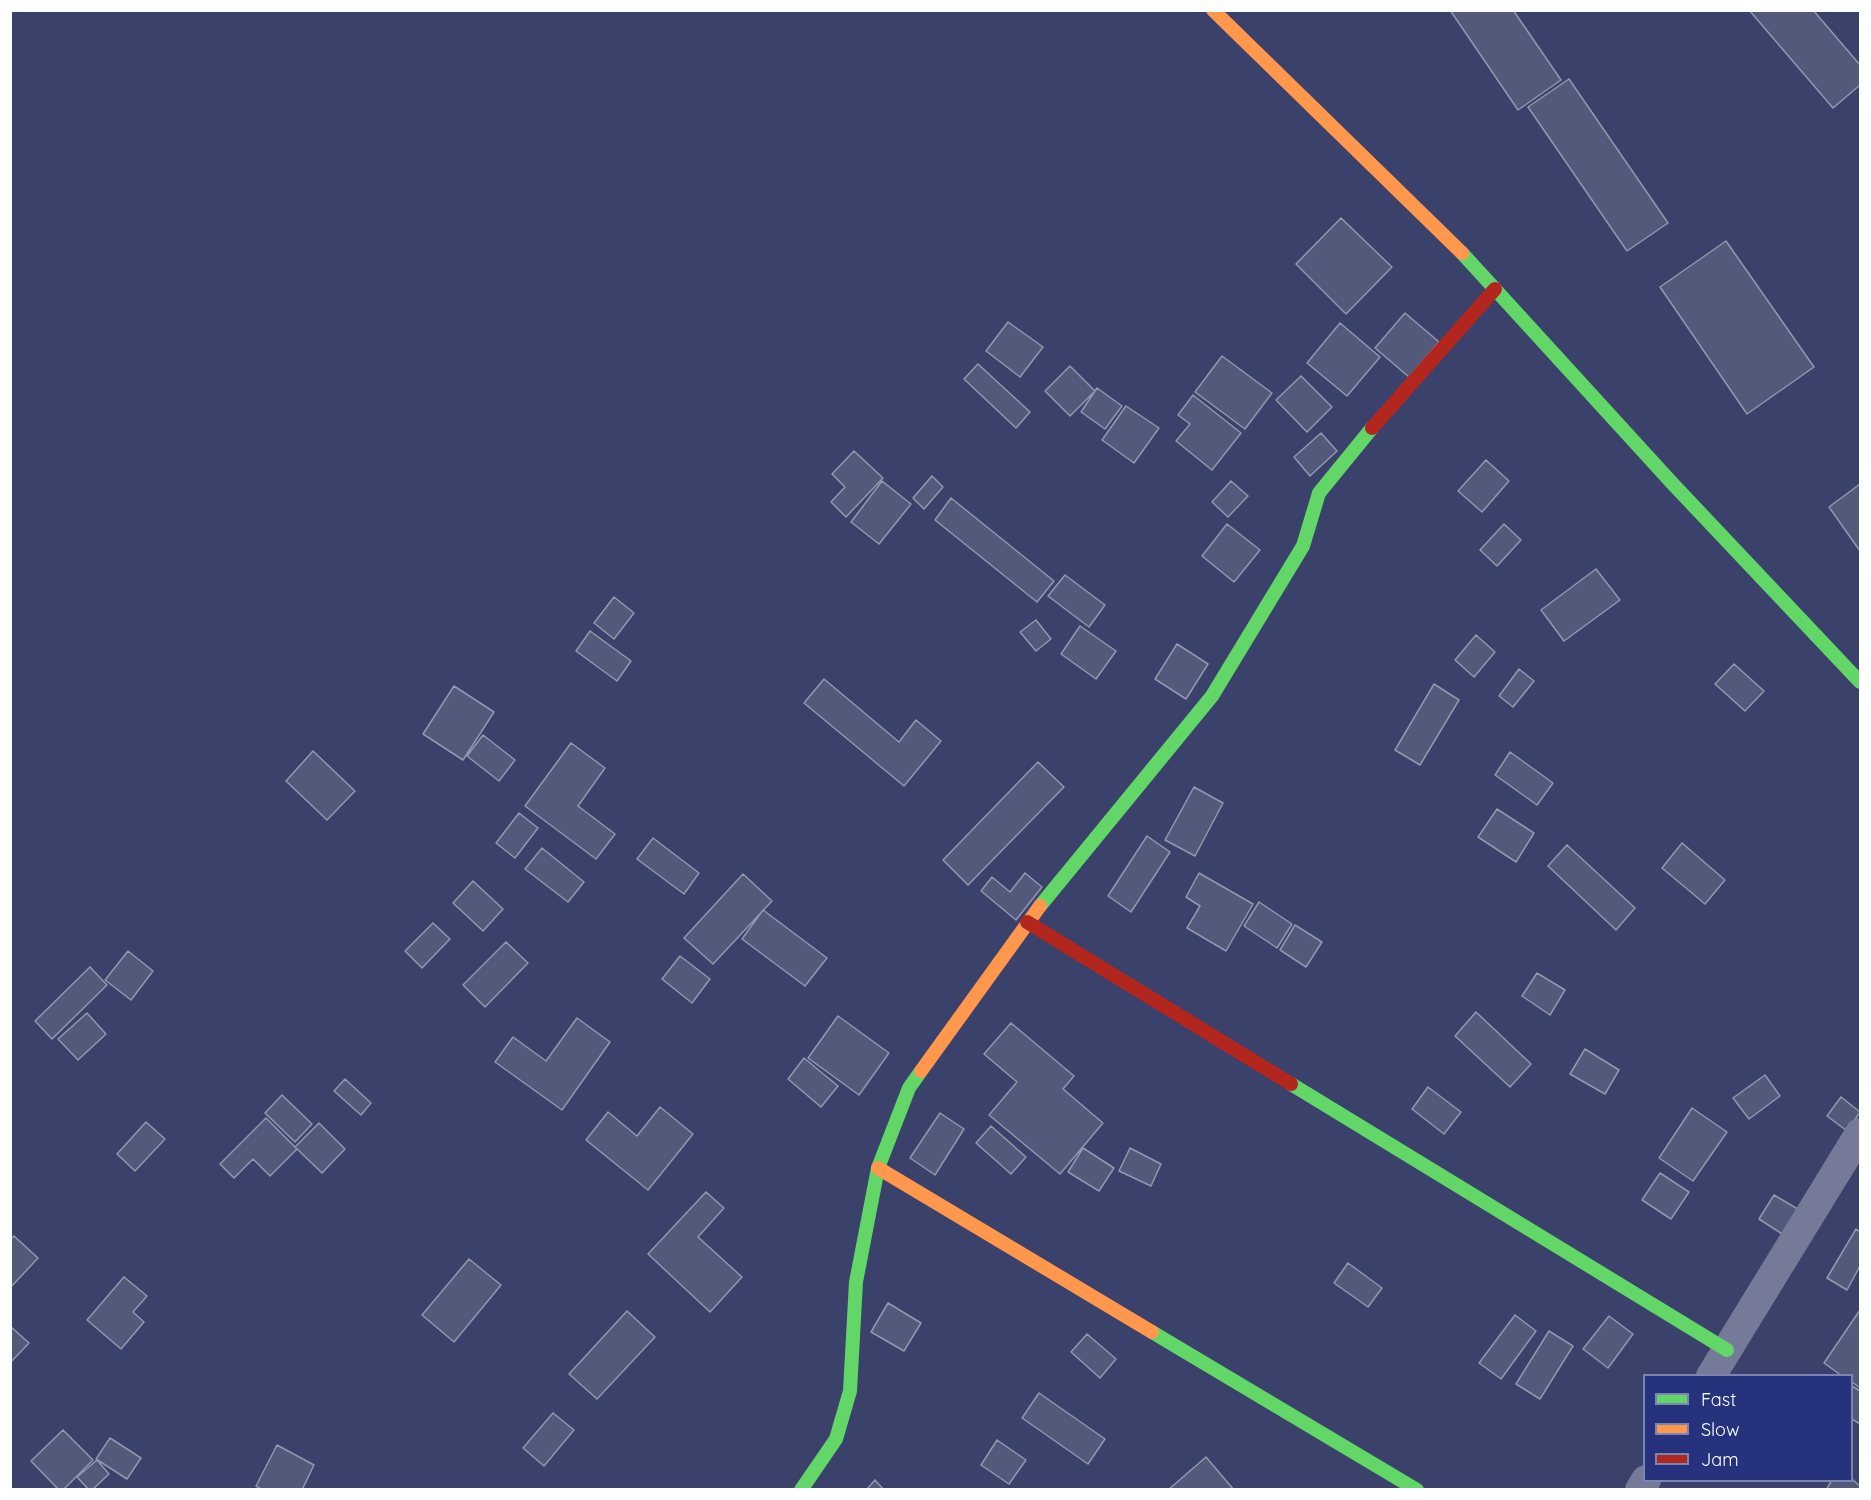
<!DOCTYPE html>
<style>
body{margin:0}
#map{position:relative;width:1871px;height:1500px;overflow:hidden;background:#3a416a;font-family:Quicksand,sans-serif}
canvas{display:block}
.frame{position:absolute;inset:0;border:12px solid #fff;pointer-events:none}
.legend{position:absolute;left:1643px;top:1374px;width:210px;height:108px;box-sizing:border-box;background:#26327e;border:2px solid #7d84b2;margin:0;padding:8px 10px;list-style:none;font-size:18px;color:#fff}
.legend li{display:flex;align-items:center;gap:12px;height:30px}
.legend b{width:30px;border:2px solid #7d84b2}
</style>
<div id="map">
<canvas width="1871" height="1500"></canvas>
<div class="frame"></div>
<ul class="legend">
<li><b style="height:8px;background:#63d668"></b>Fast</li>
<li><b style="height:8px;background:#ff974d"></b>Slow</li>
<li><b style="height:8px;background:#b3261e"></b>Jam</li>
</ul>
</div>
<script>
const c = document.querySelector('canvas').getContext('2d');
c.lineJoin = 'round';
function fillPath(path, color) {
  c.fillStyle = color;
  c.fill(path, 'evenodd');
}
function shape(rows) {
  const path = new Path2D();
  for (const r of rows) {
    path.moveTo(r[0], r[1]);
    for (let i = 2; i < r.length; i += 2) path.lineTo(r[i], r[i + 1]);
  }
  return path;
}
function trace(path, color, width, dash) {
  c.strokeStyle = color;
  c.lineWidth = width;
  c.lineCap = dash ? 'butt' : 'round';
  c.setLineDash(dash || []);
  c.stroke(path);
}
const building = shape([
 [1450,10,1513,10,1561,80,1518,110,1450,10],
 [1749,10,1813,10,1860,65,1860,85,1833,108,1749,10],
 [1569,79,1668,223,1627,251,1528,107,1569,79],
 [1341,218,1392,267,1346,314,1296,264,1341,218],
 [1726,241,1814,367,1747,414,1660,287,1726,241],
 [1405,313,1439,342,1409,377,1375,348,1405,313],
 [1008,322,1043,347,1020,377,986,351,1008,322],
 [1340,323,1380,357,1347,396,1307,363,1340,323],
 [1222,356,1272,393,1245,429,1195,392,1222,356],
 [978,364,1030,412,1016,428,964,379,978,364],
 [1070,366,1095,391,1070,416,1045,391,1070,366],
 [1301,376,1332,407,1307,432,1276,400,1301,376],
 [1097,388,1122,406,1105,429,1081,412,1097,388],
 [1193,395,1241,433,1212,470,1176,441,1190,424,1178,415,1193,395],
 [1126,406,1159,428,1134,463,1102,440,1126,406],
 [1321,433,1337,451,1310,476,1294,457,1321,433],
 [854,451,883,478,846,517,831,502,845,487,832,474,854,451],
 [1486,460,1509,481,1482,512,1458,491,1486,460],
 [932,476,943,487,924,509,913,498,932,476],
 [882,481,911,504,879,544,851,522,882,481],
 [1231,481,1248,496,1228,517,1212,502,1231,481],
 [1860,484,1860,551,1829,507,1860,484],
 [951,498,1054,581,1037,602,935,520,951,498],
 [1227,524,1260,550,1234,582,1202,556,1227,524],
 [1504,524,1521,540,1497,566,1480,550,1504,524],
 [1596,569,1620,600,1564,641,1541,610,1596,569],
 [1065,575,1105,605,1089,627,1048,596,1065,575],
 [614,597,634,613,614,639,594,623,614,597],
 [1036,620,1051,639,1036,651,1020,632,1036,620],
 [1080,626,1116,651,1096,679,1061,654,1080,626],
 [590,631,631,661,617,681,576,651,590,631],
 [1476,635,1495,652,1474,677,1455,660,1476,635],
 [1177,644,1208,664,1186,699,1155,679,1177,644],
 [1734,664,1764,691,1745,711,1715,684,1734,664],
 [1519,669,1534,681,1513,707,1499,696,1519,669],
 [824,679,899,742,916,720,941,741,904,786,804,703,824,679],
 [1434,684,1459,700,1420,765,1395,750,1434,684],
 [454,686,494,712,463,760,423,734,454,686],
 [483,735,515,760,499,781,467,756,483,735],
 [571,743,605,768,578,806,615,834,596,859,525,806,571,743],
 [313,751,355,791,327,820,286,781,313,751],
 [1510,752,1553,783,1537,805,1495,775,1510,752],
 [1038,762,1064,787,968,885,943,860,1038,762],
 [1194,787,1223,803,1195,856,1165,840,1194,787],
 [1497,809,1534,833,1516,862,1478,837,1497,809],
 [519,813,538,828,515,858,496,843,519,813],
 [1147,836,1170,852,1131,912,1108,896,1147,836],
 [653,838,699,873,684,894,637,859,653,838],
 [1682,843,1725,880,1705,904,1662,868,1682,843],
 [1567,845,1635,908,1616,930,1548,866,1567,845],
 [542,848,584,882,568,902,525,869,542,848],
 [1025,873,1042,887,1016,920,981,891,992,877,1010,892,1025,873],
 [1199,873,1253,904,1226,951,1187,928,1200,906,1186,897,1199,873],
 [743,874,772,901,713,964,684,938,743,874],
 [473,881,503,909,483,931,453,903,473,881],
 [1259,902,1292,924,1277,948,1244,926,1259,902],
 [763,910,827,958,805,986,742,939,763,910],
 [433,923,450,939,422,968,405,951,433,923],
 [1295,925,1322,942,1306,967,1280,950,1295,925],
 [506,942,528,963,485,1007,463,985,506,942],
 [128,951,153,971,131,1000,105,980,128,951],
 [680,956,710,979,692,1003,662,979,680,956],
 [90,967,107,985,52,1039,35,1021,90,967],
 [1537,973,1565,990,1550,1015,1522,996,1537,973],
 [1476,1012,1531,1064,1510,1087,1455,1036,1476,1012],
 [87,1013,106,1034,78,1060,58,1039,87,1013],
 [838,1016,889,1053,859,1095,808,1058,838,1016],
 [577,1018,610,1042,562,1110,495,1062,513,1037,546,1061,577,1018],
 [1011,1023,1074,1076,1063,1089,1103,1123,1060,1174,989,1115,1017,1082,984,1054,1011,1023],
 [1585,1049,1619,1070,1605,1094,1570,1074,1585,1049],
 [804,1058,838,1086,821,1107,788,1079,804,1058],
 [1765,1075,1780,1096,1749,1119,1733,1098,1765,1075],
 [345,1079,371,1103,361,1115,334,1091,345,1079],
 [1428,1087,1461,1112,1444,1134,1412,1109,1428,1087],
 [282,1095,312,1124,295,1142,265,1113,282,1095],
 [1841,1097,1860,1112,1847,1131,1827,1116,1841,1097],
 [660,1107,693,1134,648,1190,586,1140,608,1112,637,1136,660,1107],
 [1692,1108,1727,1132,1693,1181,1659,1158,1692,1108],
 [940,1113,964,1129,935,1175,910,1158,940,1113],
 [266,1118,297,1149,270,1176,253,1159,234,1178,220,1164,266,1118],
 [146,1122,165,1139,135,1171,117,1154,146,1122],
 [319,1123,345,1149,322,1173,295,1147,319,1123],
 [991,1126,1026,1157,1011,1174,976,1143,991,1126],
 [1083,1148,1114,1168,1099,1191,1068,1172,1083,1148],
 [1130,1148,1161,1164,1151,1186,1119,1171,1130,1148],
 [1660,1173,1689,1192,1671,1219,1642,1200,1660,1173],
 [706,1192,724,1208,698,1237,742,1277,710,1312,648,1254,706,1192],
 [1774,1195,1806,1214,1790,1239,1759,1219,1774,1195],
 [1856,1229,1860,1232,1860,1266,1847,1290,1827,1278,1856,1229],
 [14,1236,38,1258,10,1288,10,1240,14,1236],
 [469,1259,501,1285,454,1342,422,1315,469,1259],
 [1348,1263,1382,1288,1368,1307,1334,1283,1348,1263],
 [124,1277,147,1296,133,1312,144,1322,121,1349,87,1320,124,1277],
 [888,1303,921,1323,904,1351,871,1332,888,1303],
 [1860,1310,1860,1388,1852,1382,1852,1376,1842,1376,1824,1363,1860,1310],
 [627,1311,655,1337,597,1399,569,1374,627,1311],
 [1515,1315,1536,1331,1501,1379,1479,1363,1515,1315],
 [1609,1316,1633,1334,1608,1368,1583,1349,1609,1316],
 [10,1326,29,1343,10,1363,10,1326],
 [1549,1331,1573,1346,1540,1399,1516,1384,1549,1331],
 [1087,1334,1116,1359,1100,1378,1071,1352,1087,1334],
 [1852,1386,1860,1391,1860,1424,1852,1419,1852,1386],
 [1039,1393,1105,1439,1088,1464,1022,1418,1039,1393],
 [553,1413,574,1430,544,1466,523,1448,553,1413],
 [63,1430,93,1460,63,1490,59,1490,31,1461,63,1430],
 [110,1438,141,1458,127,1479,96,1459,110,1438],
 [997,1440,1026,1460,1009,1484,981,1465,997,1440],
 [277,1445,314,1465,302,1490,263,1490,256,1486,277,1445],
 [1206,1457,1234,1490,1168,1490,1206,1457],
 [97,1460,109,1474,92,1490,89,1490,77,1477,97,1460],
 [1852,1479,1860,1486,1859,1490,1826,1490,1832,1480,1852,1479],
 [875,1480,884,1490,866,1490,875,1480]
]);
fillPath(building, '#53597a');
trace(building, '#9397af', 1.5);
trace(shape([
 [1711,1376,1860,1133],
 [1640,1490,1646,1480]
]), '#767a99', 30);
trace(shape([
 [1462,253,1672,483,1860,682],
 [1040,906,1212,696,1303,546,1319,493,1372,428],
 [1291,1084,1727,1350],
 [1152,1332,1417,1490],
 [801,1490,836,1439,850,1391,856,1282,878,1168,909,1088,921,1071]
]), '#63d668', 14);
trace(shape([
 [1213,10,1462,253],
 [921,1071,1040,906],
 [878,1168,1152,1332]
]), '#ff974d', 14);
trace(shape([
 [1372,428,1495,289],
 [1027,922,1291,1084]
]), '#b3261e', 14);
</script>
